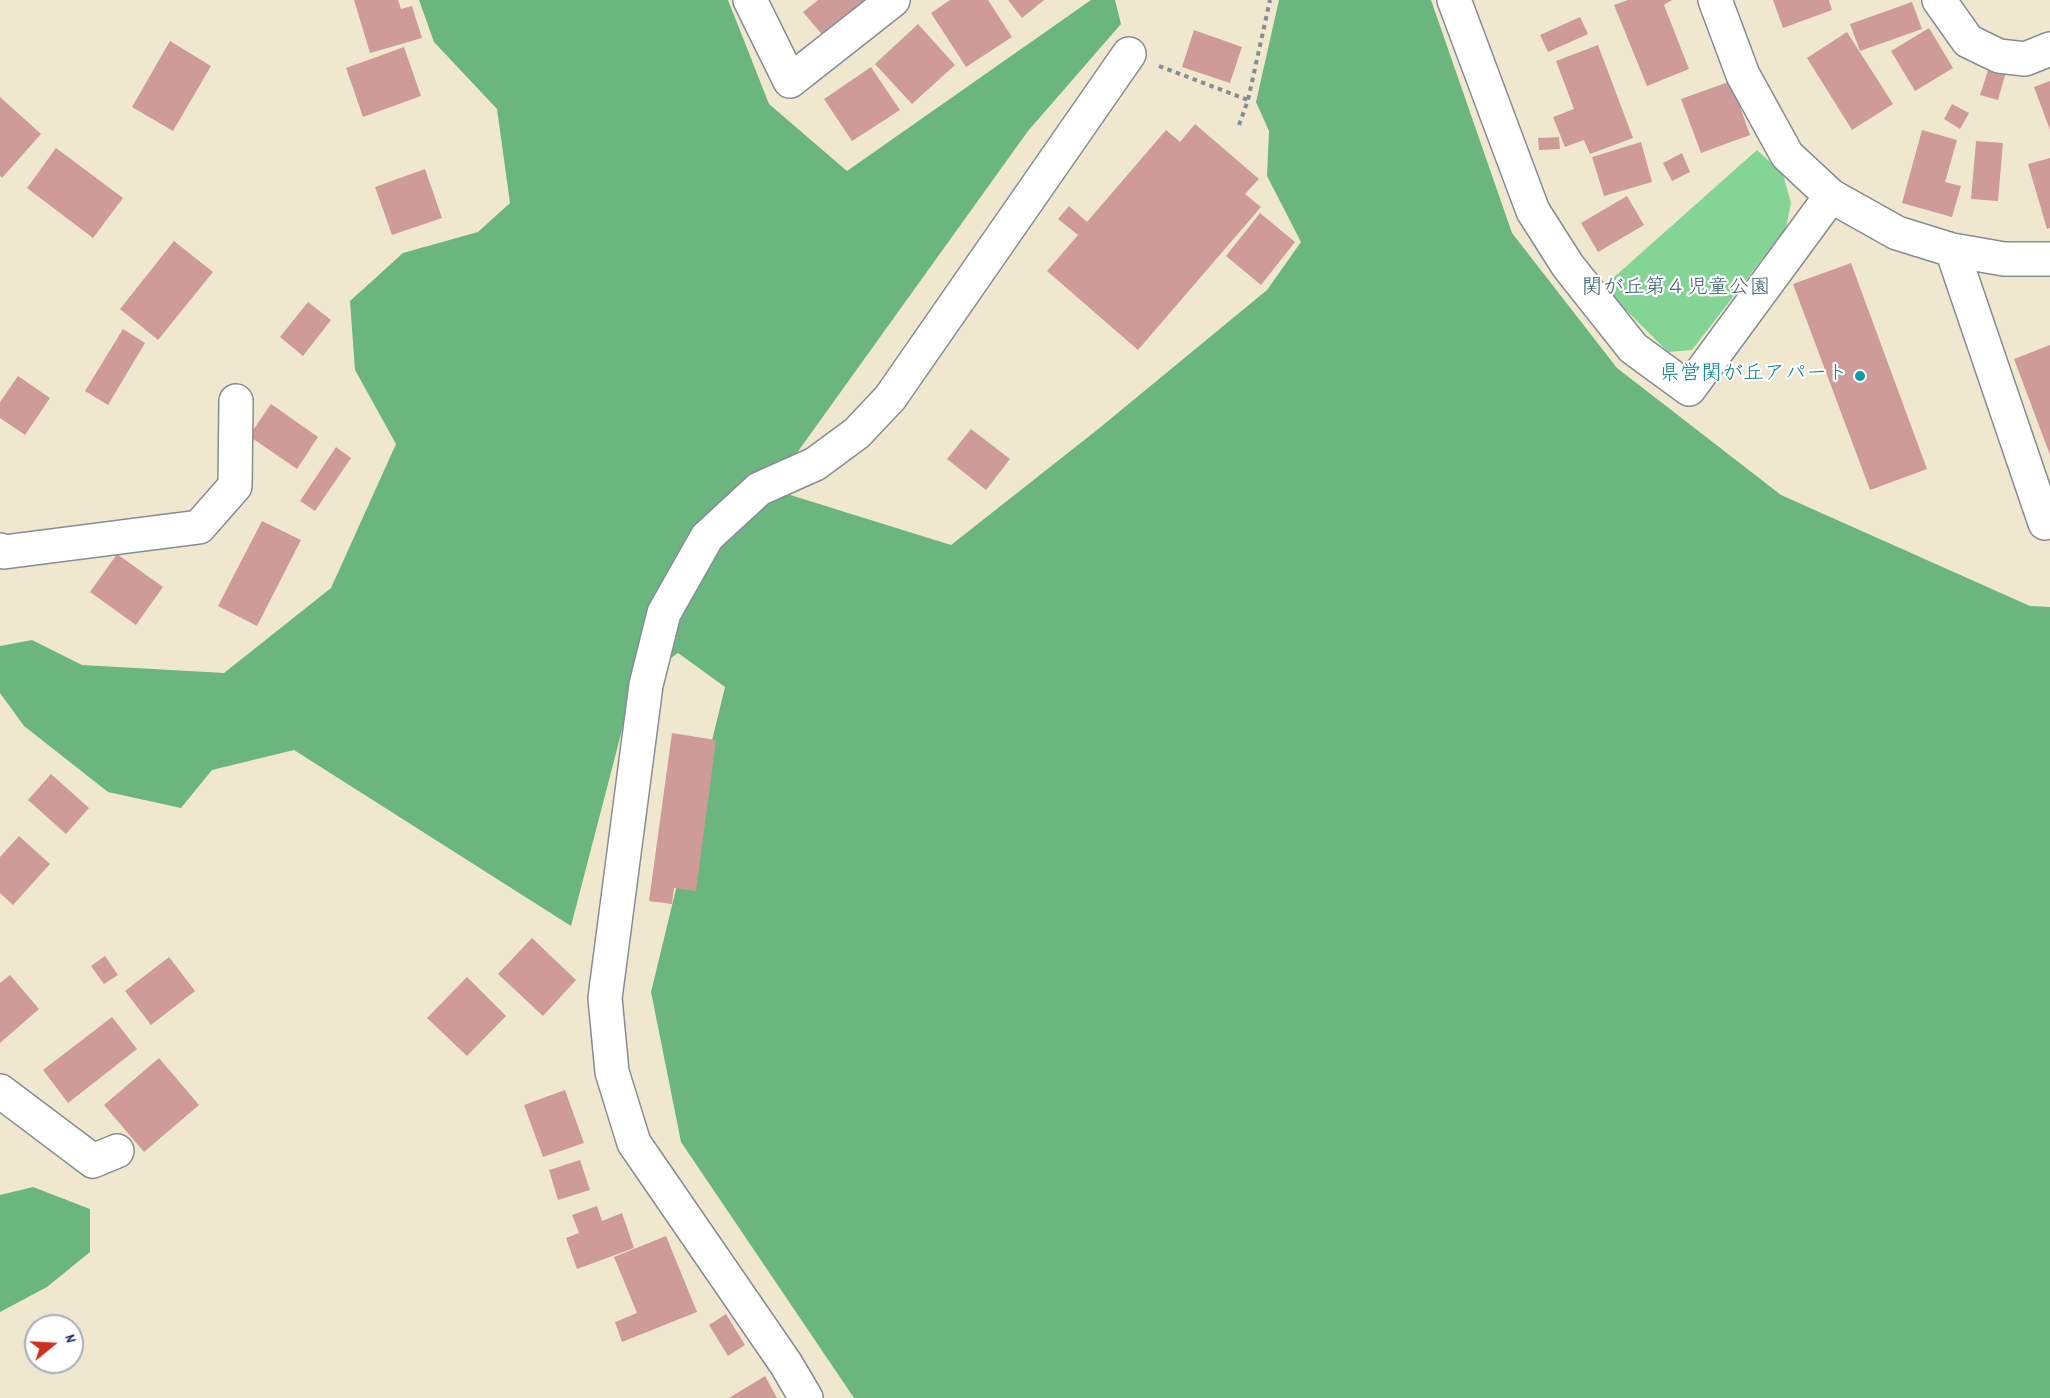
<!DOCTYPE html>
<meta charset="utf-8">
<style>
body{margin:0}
#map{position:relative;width:2050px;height:1398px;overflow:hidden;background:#f0e8ce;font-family:Dekko,sans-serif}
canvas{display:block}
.north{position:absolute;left:24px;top:1314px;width:60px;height:60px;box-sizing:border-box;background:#fff;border:2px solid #a4acbf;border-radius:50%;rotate:72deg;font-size:16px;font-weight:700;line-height:24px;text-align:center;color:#1b2f5e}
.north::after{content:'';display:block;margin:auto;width:21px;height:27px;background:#c8321e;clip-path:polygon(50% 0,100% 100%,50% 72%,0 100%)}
</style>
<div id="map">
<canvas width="2050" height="1398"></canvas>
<div class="north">N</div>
</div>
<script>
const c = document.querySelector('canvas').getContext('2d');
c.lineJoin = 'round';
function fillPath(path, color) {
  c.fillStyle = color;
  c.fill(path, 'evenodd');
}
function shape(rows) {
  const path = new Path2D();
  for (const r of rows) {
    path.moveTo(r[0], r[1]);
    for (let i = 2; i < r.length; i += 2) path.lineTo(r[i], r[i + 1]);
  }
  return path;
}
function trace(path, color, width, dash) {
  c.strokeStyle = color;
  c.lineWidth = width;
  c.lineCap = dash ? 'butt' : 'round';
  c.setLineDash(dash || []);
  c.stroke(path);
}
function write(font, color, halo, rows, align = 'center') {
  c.font = font + ' Dekko,"Klee One",sans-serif';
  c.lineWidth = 4.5;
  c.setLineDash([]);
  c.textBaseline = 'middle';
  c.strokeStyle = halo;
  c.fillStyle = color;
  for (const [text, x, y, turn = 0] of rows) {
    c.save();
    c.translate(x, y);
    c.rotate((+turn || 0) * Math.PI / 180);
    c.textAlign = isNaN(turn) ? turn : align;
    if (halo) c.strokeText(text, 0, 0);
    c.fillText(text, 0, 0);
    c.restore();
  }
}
fillPath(shape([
 [1757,150,1783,174,1791,203,1786,228,1692,350,1668,352,1603,287]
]), '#84d495');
fillPath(shape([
 [419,0,728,0,769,104,847,171,1091,0,1115,0,1121,24,1028,131,771,489,951,545,1097,430,1267,290,1301,242,1267,176,1269,131,1256,102,1279,0,1431,0,1512,233,1617,368,1781,495,2030,606,2050,607,2050,1398,854,1398,681,1142,651,992,725,687,678,653,634,684,571,926,294,750,212,770,181,808,108,792,24,726,0,693,0,646,32,640,82,665,224,673,331,588,396,444,355,370,350,301,403,253,478,232,510,203,497,109,434,42],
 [33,1187,90,1209,90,1252,47,1287,0,1312,0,1195]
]), '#6bb67e');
fillPath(shape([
 [354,0,398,0,401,9,412,6,422,38,370,53],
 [818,0,868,0,824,37,803,12],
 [950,0,988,0,1012,37,966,67,931,13],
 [1008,0,1044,0,1022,18],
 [1628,0,1672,0,1664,5,1689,69,1647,86,1614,5],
 [1773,0,1829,0,1832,10,1783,28],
 [1912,2,1922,29,1860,51,1850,24],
 [1580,17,1588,34,1548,52,1540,35],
 [918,24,955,65,912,104,875,64],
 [1929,28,1953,68,1915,91,1891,51],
 [1194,30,1242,47,1230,83,1182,67],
 [1847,32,1893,104,1852,130,1807,58],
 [170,41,211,66,173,131,132,107],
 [1598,45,1633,138,1590,154,1584,140,1565,147,1553,117,1574,109,1556,61],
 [404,47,421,96,363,117,346,68],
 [871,67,900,110,852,141,824,99],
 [1989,67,2006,72,1998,100,1980,95],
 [1731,81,1750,135,1701,153,1681,99],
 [2050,81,2050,130,2034,87],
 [0,97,41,134,2,178,0,176],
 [1952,104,1969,113,1960,129,1944,119],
 [1195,124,1259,179,1245,194,1261,207,1138,350,1047,271,1078,235,1058,219,1069,206,1087,222,1166,130,1180,142],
 [1922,130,1957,140,1945,182,1961,186,1952,217,1902,203],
 [1559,137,1560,149,1539,150,1538,138],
 [1976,141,2003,143,1998,201,1971,199],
 [1641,142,1652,182,1604,196,1592,157],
 [56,148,123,198,93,238,27,188],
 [1682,153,1690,172,1672,181,1663,163],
 [2050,158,2050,228,2047,229,2028,164],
 [425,169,442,218,392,235,375,187],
 [1627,196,1644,225,1598,252,1581,223],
 [1260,213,1295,242,1261,285,1226,256],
 [174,241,213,272,158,340,120,309],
 [1851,263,1927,469,1870,490,1793,284],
 [308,302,331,320,303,356,280,337],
 [123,329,145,343,108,405,85,391],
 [2050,345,2050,455,2014,359],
 [18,376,50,398,25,435,0,418,0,402],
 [271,404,318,437,297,469,249,436],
 [971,429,1010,459,986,490,947,459],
 [336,447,351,458,315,511,300,501],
 [262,521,301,540,257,626,218,606],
 [117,554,163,587,136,625,90,592],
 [672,733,716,740,696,891,674,888,672,904,649,901],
 [51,774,89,808,66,834,28,800],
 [19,836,50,864,13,905,0,893,0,857],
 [532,938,576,980,543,1016,498,974],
 [105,956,118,975,104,984,91,966],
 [169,957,195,991,151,1025,125,991],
 [10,975,39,1009,0,1043,0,983],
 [467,977,506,1016,467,1056,427,1018],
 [112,1017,137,1049,68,1103,43,1070],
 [159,1058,199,1105,144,1152,104,1105],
 [565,1090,584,1143,543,1157,524,1105],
 [580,1160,590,1190,558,1200,549,1170],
 [597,1206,602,1221,622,1213,634,1248,577,1269,566,1238,579,1233,572,1215],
 [666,1236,697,1312,622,1342,615,1322,637,1313,614,1257],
 [726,1314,745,1345,728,1356,709,1325],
 [765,1376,777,1398,729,1398]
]), '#cf9b98');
const minor = shape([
 [750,0,790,81,893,0],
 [1454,0,1533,211,1568,266,1633,348,1689,389,1831,196],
 [1715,0,1743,75,1787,155,1831,196,1897,233,1952,250,2004,259,2050,259],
 [1939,0,1968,41,1999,56,2025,59,2050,49],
 [1952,250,2045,523],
 [0,550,4,552,199,527,235,486,236,401],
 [0,1091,93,1161,117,1151],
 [806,1398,786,1364,634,1143,612,1072,605,998,646,685,664,613,707,537,759,489,815,464,857,433,890,398,1129,54]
]);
trace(minor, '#868c96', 36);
trace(shape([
 [1159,66,1248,100],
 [1239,125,1248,100,1270,0]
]), '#868c96', 4, [4.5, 4.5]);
trace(minor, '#fff', 33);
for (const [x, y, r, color] of [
 [1860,376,6,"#0f9aa8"]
]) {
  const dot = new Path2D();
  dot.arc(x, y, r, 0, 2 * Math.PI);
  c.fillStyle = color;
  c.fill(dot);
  trace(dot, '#fff', 2);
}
write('21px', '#3a616e', '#fff', [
 ["関が丘第４児童公園",1676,290]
]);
write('21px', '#0d838f', '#fff', [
 ["県営関が丘アパート",1848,376]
], 'right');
</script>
